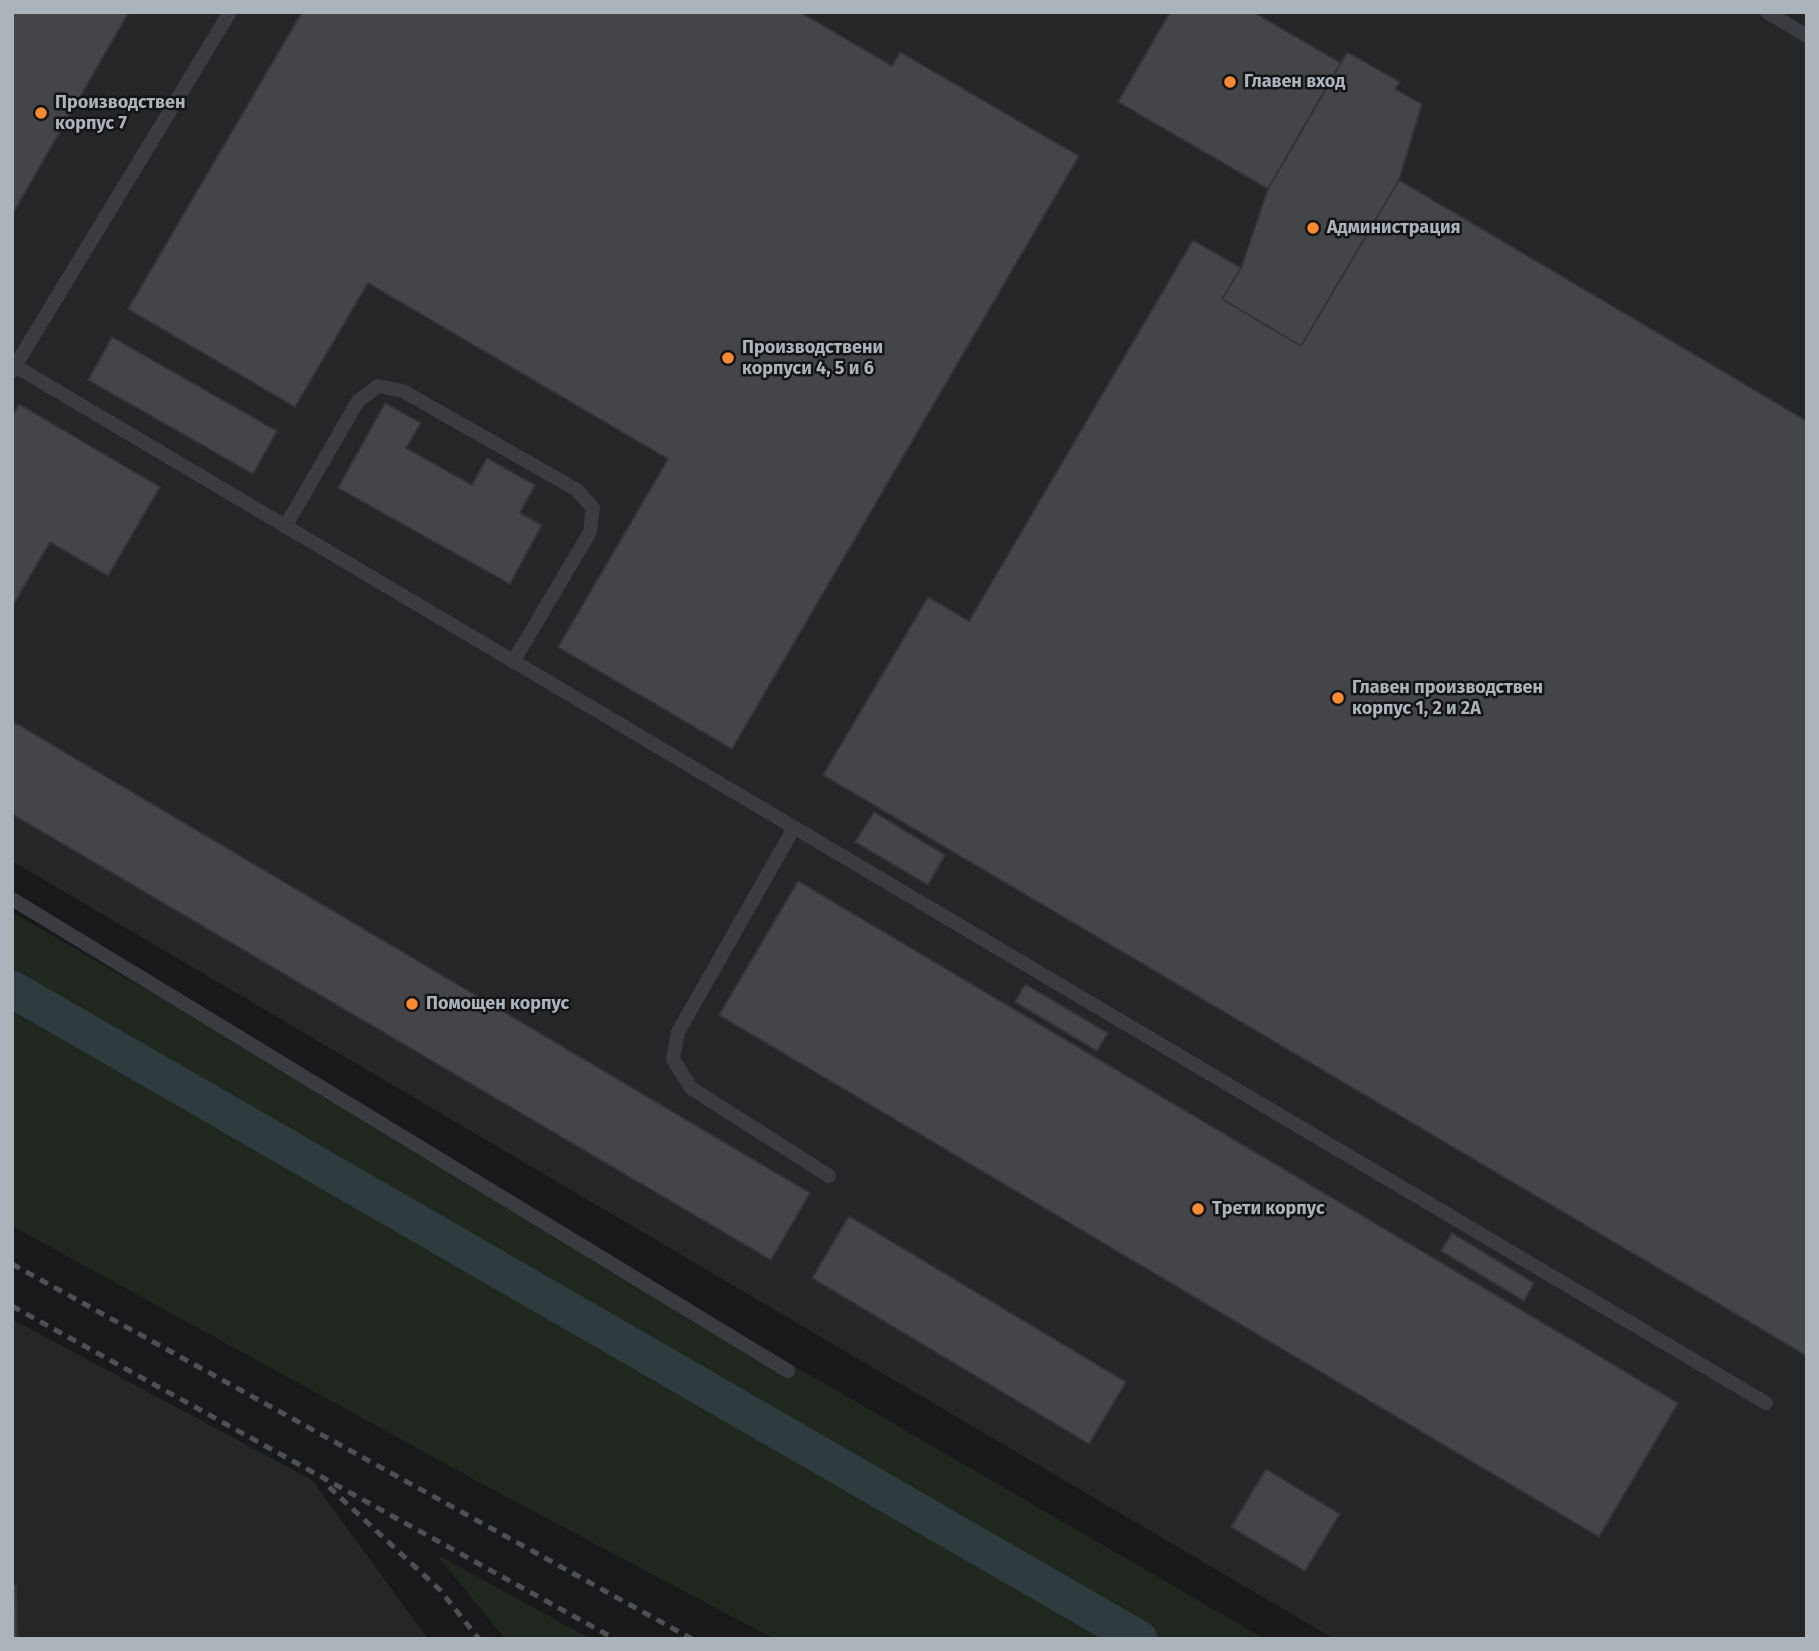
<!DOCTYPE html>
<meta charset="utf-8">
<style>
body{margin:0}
#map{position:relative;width:1819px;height:1651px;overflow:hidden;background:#19191b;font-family:"Fira Sans",sans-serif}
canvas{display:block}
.frame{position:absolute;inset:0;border:14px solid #abb4bb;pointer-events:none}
</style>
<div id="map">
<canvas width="1819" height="1651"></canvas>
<div class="frame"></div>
</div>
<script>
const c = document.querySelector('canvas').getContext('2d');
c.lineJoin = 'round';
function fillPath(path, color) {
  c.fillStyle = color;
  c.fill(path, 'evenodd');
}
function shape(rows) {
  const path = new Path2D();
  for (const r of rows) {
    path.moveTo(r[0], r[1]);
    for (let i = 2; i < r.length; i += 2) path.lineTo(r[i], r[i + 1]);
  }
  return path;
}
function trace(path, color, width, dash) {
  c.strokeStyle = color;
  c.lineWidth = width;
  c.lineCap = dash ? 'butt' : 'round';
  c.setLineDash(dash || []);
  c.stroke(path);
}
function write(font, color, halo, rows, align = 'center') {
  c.font = font + ' "Fira Sans",sans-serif';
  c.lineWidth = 5;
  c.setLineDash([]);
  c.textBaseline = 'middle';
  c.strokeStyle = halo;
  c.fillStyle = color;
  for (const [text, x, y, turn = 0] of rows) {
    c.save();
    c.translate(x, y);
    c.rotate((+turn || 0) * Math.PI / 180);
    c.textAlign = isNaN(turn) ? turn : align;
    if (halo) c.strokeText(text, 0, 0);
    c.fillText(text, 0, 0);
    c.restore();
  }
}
fillPath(shape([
 [12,12,1807,12,1807,1639,1334,1639,12,861],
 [12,1319,312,1480,428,1639,12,1639]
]), '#252628');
fillPath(shape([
 [12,912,1265,1639,774,1639,488,1487,12,1226],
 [436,1554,591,1639,505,1639]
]), '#1f271e');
trace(shape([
 [12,989,1139,1639]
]), '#2e3c40', 37);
const building = shape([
 [12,12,129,12,12,215,12,12],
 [302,12,800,12,892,66,900,52,1079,156,732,749,558,647,668,459,368,283,295,407,128,309,302,12],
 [1170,12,1253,12,1341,63,1268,189,1118,102,1170,12],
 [1347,52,1400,82,1395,89,1422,104,1399,180,1301,346,1222,299,1241,268,1268,189,1347,52],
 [1399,180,1807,421,1807,1356,823,775,928,597,969,621,1193,240,1241,268,1222,299,1301,346,1399,180],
 [112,337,277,431,253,474,88,380,112,337],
 [385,403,421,423,406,448,472,485,487,458,535,485,520,513,542,525,510,584,338,488,385,403],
 [19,404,160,487,108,576,50,542,12,607,12,416,19,404],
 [12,721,810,1193,771,1260,12,814,12,721],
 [874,812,945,855,928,885,855,842,874,812],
 [798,881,1678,1403,1599,1537,719,1015,798,881],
 [1025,984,1108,1033,1097,1051,1015,1002,1025,984],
 [849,1216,1126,1382,1089,1444,812,1278,849,1216],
 [1452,1233,1534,1283,1524,1301,1441,1251,1452,1233],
 [1266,1469,1340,1514,1305,1571,1231,1527,1266,1469],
 [12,1585,16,1585,17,1639,12,1639,12,1585]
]);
fillPath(building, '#434548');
trace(building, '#333437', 2);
trace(shape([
 [1767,12,1807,36],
 [15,366,1766,1403],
 [12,371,230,12],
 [285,527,358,401,378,386,403,391,577,490,593,508,590,532,513,662],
 [794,828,678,1032,673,1059,691,1088,829,1176],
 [12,899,788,1371]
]), '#3a3c41', 14);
trace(shape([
 [12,1264,692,1639],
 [12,1306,615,1639],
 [329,1487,440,1590,479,1639]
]), '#4d5156', 5, [9, 7]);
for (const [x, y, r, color] of [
 [1230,82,7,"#fb8a32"],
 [41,113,7,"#fb8a32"],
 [1313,228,7,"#fb8a32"],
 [728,358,7,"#fb8a32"],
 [1338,698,7,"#fb8a32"],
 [412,1004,7,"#fb8a32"],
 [1198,1209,7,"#fb8a32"]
]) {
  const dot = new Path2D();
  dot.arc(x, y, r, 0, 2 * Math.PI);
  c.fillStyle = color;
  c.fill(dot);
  trace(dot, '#141416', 2.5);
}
write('bold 18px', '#abb4bb', '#141416', [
 ["Главен вход",1244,82],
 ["Производствeн",55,103],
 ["корпус 7",55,124],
 ["Администрация",1327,228],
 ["Производствени",742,348],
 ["корпуси 4, 5 и 6",742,369],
 ["Главен производствен",1352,688],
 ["корпус 1, 2 и 2А",1352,709],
 ["Помощен корпус",426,1004],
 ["Трети корпус",1212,1209]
], 'left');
</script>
